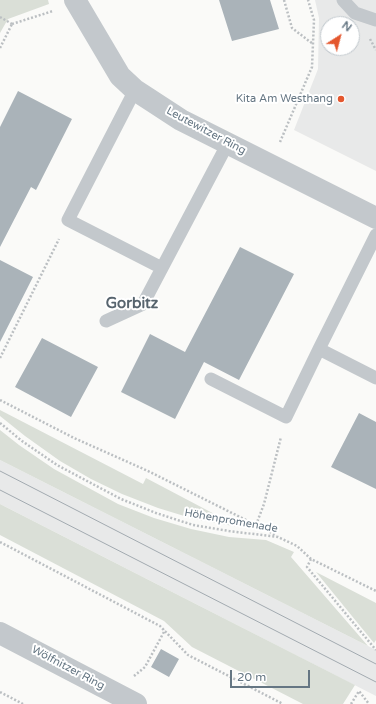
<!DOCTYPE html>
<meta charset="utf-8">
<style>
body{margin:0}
#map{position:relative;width:376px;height:704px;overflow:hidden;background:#fafaf8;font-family:"Varela Round",sans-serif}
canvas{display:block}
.north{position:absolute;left:320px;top:16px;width:40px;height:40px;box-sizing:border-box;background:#fff;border:1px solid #c1c8cd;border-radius:50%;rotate:36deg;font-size:11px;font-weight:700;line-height:16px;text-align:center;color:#657683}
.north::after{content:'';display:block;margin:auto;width:14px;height:18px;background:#e4572e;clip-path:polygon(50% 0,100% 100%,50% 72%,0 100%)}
.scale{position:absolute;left:230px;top:670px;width:80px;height:18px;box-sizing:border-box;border:2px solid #657683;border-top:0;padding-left:5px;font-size:12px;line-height:14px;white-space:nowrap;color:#657683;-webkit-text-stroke:3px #fff;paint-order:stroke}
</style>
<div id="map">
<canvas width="376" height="704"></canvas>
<div class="north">N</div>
<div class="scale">20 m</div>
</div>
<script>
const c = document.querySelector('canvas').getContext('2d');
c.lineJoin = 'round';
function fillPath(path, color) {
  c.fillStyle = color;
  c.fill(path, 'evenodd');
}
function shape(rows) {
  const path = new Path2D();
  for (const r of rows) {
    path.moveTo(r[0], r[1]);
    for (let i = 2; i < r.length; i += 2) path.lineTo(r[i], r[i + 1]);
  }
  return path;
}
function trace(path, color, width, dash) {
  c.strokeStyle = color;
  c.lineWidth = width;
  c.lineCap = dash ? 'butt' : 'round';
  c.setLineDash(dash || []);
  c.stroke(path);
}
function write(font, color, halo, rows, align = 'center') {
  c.font = font + ' "Varela Round",sans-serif';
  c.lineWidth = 4;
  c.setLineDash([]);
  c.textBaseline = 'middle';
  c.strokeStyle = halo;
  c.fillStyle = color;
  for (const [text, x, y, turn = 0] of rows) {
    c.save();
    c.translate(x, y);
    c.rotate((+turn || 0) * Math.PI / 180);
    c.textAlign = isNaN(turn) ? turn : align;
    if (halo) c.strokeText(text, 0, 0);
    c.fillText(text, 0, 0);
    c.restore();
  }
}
fillPath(shape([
 [315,0,376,0,376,171,294,130,318,69,319,18],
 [328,24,352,24,352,48,328,48],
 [0,460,376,650,376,696,0,504]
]), '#e8e9e9');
fillPath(shape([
 [0,0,48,0,49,4,8,19,0,33],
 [0,410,143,484,146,478,239,527,194,519,158,508,122,494,91,479,60,461,25,436,0,416],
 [0,430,19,445,54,469,118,504,154,518,191,529,229,537,266,540,294,552,291,557,368,646,0,460],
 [0,504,188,600,355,685,343,704,303,704,192,647,164,621,0,535],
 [316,572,376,603,376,640,374,643]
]), '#dadfd7');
fillPath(shape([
 [219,0,270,0,279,29,232,41],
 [18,91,72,119,36,190,31,187,0,247,0,127],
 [240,247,294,274,239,380,204,362,175,419,121,392,150,334,185,352],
 [0,260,33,277,0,342],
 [42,338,98,367,71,417,15,387],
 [359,413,376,422,376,489,331,467],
 [161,649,179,659,169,677,151,667]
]), '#aab3b9');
trace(shape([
 [284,0,292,28,313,44],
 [0,17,12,24],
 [12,24,53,11],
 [370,39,376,50],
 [0,48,12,24],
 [280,142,312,67,314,20,308,0],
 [0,358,59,239],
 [0,400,74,438,148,471,276,535],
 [0,423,22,441,57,465,121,499,156,513,193,525,229,531,278,537,297,546,311,559,376,591],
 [256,525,264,504,281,437],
 [0,542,160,626,188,655,283,704],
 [311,559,307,567,376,650],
 [134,676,145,667,165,630],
 [0,692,23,704],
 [351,704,359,691,369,704]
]), '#bbbfc2', 2.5, [2, 2]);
trace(shape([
 [343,0,355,13,376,20],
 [135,90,68,220,162,268,228,143],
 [106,321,143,304,162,268],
 [319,349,376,378],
 [211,379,286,417,319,349,376,235]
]), '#c3c8cc', 13);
trace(shape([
 [75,0,120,76,135,90,181,120,376,218],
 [0,633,136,704]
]), '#c3c8cc', 22);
trace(shape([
 [0,471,376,664],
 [0,490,376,682]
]), '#a2aab0', 1);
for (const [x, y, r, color] of [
 [341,99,4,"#e4572e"]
]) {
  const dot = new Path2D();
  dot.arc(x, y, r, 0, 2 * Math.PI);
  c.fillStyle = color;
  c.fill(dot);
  trace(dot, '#fff', 1.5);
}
write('11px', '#657683', '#fff', [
 ["Kita Am Westhang",333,99]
], 'right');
write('11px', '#657683', '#fff', [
 ["Leutewitzer Ring",206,131,28],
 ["Höhenpromenade",231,521,10],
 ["Wölfnitzer Ring",68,668,28]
]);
write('bold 15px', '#57646e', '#fff', [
 ["Gorbitz",132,304]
]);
</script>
